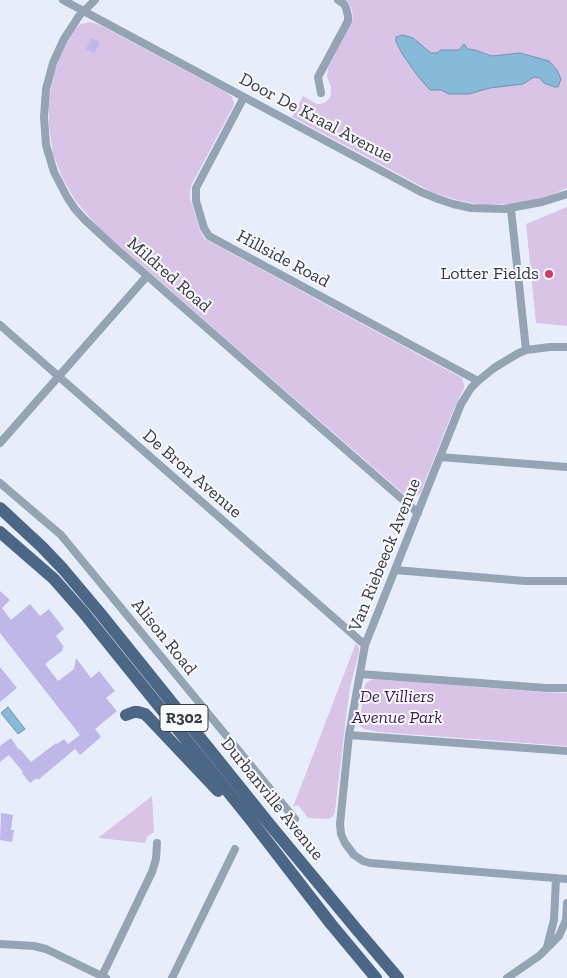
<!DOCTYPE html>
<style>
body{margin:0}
canvas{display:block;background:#e8edfc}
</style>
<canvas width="567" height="978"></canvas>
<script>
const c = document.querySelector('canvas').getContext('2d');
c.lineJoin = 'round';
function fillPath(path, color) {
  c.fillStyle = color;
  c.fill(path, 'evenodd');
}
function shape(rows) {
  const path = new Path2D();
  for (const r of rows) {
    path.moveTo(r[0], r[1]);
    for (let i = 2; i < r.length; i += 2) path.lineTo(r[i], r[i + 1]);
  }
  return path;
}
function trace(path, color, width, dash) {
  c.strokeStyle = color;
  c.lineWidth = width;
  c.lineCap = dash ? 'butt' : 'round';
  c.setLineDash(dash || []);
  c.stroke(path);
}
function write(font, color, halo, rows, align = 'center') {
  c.font = font + ' "Zilla Slab",serif';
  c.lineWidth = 4;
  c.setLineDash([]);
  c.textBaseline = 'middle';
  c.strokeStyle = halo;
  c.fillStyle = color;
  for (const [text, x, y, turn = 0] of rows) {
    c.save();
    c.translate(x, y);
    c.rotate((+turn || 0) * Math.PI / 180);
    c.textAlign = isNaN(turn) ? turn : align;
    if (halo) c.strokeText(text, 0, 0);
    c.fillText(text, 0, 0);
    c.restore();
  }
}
fillPath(shape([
 [346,0,567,0,567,188,549,196,537,200,510,204,482,205,457,200,434,193,292,117,303,96,317,104,320,104,326,102,331,96,331,87,327,77,328,68,352,21,353,16,351,7],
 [90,22,100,25,227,93,232,97,234,104,233,107,192,184,190,191,190,198,200,230,205,239,462,378,464,385,464,388,453,411,420,494,417,496,411,498,405,495,99,228,91,219,75,200,63,179,53,154,49,126,49,97,55,70,65,45,75,29,81,24],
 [567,207,567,326,536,323,526,224],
 [356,643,359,648,359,652,350,688,347,709,335,812,333,816,329,819,308,818,298,805,293,807],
 [374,679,540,692,567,693,567,746,379,732,364,729,361,727,359,724,365,685,368,681],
 [152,796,154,832,147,837,145,843,98,838]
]), '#d9c4e8');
const water = shape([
 [403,35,413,38,431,53,437,53,441,50,459,50,464,44,468,49,475,50,492,56,520,53,549,61,557,70,561,79,558,87,554,87,544,83,540,78,534,77,523,84,490,88,469,94,449,94,441,90,430,90,417,75,403,55,396,42,396,37,403,35],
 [8,707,25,729,18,734,1,713,8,707]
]);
fillPath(water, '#87bad8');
trace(water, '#6f94ab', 1);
fillPath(shape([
 [92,38,100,43,94,53,86,49],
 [0,591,10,600,2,608,11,620,30,604,40,616,49,609,64,629,56,636,64,647,62,648,63,650,45,664,58,681,74,669,76,658,91,678,99,671,115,691,106,698,117,711,95,729,101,737,80,755,75,749,38,780,37,778,30,783,22,773,23,772,9,755,0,762,0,746,11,738,19,750,20,749,31,762,56,743,57,744,64,739,68,744,80,735,0,633],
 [0,667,17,688,0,702],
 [1,813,13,815,11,830,14,830,12,842,0,840]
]), '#bfb7e8');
trace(shape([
 [63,0,421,192,438,199,453,204,471,208,504,209,542,202,567,194],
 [95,0,79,16,64,39,53,63,46,89,44,117,46,145,54,172,67,197,75,209,85,220,112,245,418,513],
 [321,93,318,77,348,21,348,16,346,8,344,4,338,0],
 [244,97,196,188,196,201,204,228,209,236,478,381],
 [511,209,526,350],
 [0,325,365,645],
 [567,347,550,347,526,350,517,354,494,368,478,381,471,388,461,404,365,645,349,735,340,824,341,834,345,843,354,855,363,861,370,863,567,879],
 [0,443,147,276],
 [440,457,567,467],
 [0,483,61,535,295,819],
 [395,570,525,581,567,581],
 [360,674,546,688,567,688],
 [349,735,567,751],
 [0,944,34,946,46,949,106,978],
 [547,947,554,920,556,878],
 [102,976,152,872,156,859,157,843],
 [172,978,235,849],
 [507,978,539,956,559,936,566,920,567,903]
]), '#95a4b5', 8);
trace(shape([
 [0,508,42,547,63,569,100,613,271,826,358,931,398,978],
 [0,532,54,579,83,612,250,819,331,924,376,978],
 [126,715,134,712,138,712,145,714,148,717,218,791]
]), '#4c6685', 12);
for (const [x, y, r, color] of [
 [549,274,5,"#cc3d61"]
]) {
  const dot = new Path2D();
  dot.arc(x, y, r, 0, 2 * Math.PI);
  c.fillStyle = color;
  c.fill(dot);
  trace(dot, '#f9fafe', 2);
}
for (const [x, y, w] of [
 [184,718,48]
]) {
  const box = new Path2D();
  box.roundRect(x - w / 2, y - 13.5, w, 27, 4);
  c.fillStyle = '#f9fafe';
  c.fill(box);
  trace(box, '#383a41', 1);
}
write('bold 16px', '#383a41', null, [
 ["R302",184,718]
]);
write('18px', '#383a41', '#f9fafe', [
 ["Door De Kraal Avenue",316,118,28],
 ["Hillside Road",283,259,28],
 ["Mildred Road",169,275,41],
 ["De Bron Avenue",192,474,41],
 ["Van Riebeeck Avenue",385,555,-68],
 ["Alison Road",164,637,51],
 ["Durbanville Avenue",272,799,51]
]);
write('18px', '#383a41', '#f9fafe', [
 ["Lotter Fields",539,274]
], 'right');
write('italic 18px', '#3f1d53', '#f9fafe', [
 ["De Villiers",397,697],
 ["Avenue Park",397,718]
]);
</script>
